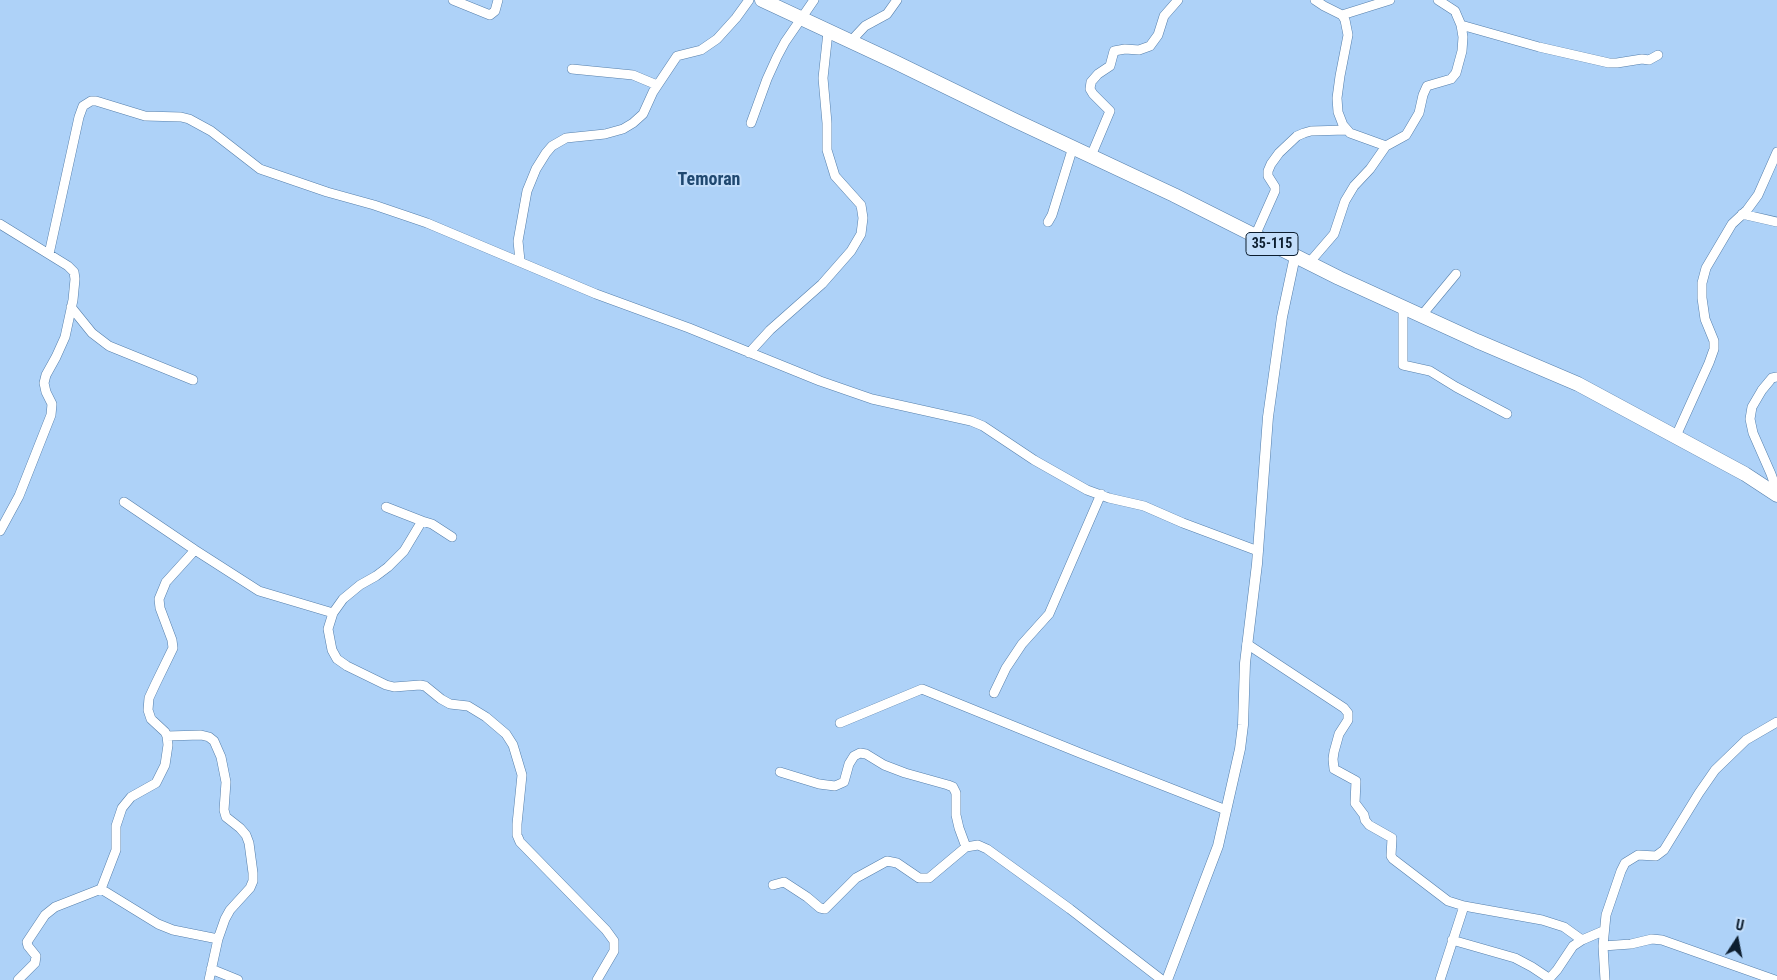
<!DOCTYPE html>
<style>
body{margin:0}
#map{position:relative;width:1777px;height:980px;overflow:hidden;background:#aed2f8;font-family:"Roboto Condensed",sans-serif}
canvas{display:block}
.north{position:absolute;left:1712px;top:915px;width:50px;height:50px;-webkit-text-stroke:4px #c3defb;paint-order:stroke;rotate:11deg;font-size:14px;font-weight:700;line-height:20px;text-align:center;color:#0d1e2f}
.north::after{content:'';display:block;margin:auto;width:18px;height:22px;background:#0d1e2f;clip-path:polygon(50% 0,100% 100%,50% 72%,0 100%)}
</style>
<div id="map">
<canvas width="1777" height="980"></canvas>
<div class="north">U</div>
</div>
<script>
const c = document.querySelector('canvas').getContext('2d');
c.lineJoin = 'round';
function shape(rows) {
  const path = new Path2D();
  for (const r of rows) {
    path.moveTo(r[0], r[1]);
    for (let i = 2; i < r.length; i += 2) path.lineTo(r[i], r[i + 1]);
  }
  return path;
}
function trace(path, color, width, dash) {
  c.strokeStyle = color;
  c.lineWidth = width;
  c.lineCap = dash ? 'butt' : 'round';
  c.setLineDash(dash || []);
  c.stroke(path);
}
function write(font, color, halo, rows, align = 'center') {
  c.font = font + ' "Roboto Condensed",sans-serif';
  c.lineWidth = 4;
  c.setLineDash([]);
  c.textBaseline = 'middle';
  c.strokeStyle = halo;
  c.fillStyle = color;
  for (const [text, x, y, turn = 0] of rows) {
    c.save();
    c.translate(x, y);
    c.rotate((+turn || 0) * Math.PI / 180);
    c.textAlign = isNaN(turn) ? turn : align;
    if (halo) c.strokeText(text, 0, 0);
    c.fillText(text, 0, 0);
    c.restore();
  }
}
const minor = shape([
 [453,0,490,15,495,11,498,0],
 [1315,0,1324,6,1342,15,1345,20,1348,35,1340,76,1337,98,1338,112,1343,125,1350,133,1386,146],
 [1342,15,1390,0],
 [1461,25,1539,47,1609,63,1617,63,1642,59,1649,60,1658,55],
 [850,42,865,26,887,14,897,0],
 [572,69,633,75,657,85],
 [751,123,767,79,777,57,785,42,814,0],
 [1091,156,1110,111,1093,94,1090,89,1091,82,1098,74,1110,66,1114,51,1125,49,1139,50,1150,46,1158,35,1164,16,1178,0],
 [1742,214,1777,222],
 [1048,222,1052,215,1073,147],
 [0,224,68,266,74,272,75,279,73,300,65,337,56,357,46,375,44,383,46,392,52,404,51,415,19,496,0,531],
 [1255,236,1275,191,1275,187,1268,176,1268,171,1271,164,1279,153,1297,136,1304,133,1311,131,1346,130],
 [49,254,79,117,83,106,91,101,96,101,145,116,181,117,189,119,211,131,260,169,327,192,374,205,427,223,596,294,689,328,820,381,872,399,971,421,983,426,1034,460,1087,490,1109,498,1144,506,1183,523,1258,551],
 [520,261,518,241,527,191,536,169,546,153,552,146,566,138,605,134,623,129,633,123,643,114,653,92,677,56,701,50,717,39,736,18,749,0],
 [1309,263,1334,234,1345,201,1354,186,1370,169,1386,146,1406,135,1409,130,1419,113,1423,95,1427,86,1451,79,1456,73,1462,51,1463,37,1461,25,1455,11,1438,0],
 [1403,306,1403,365,1430,371,1456,387,1507,414],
 [71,307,92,333,109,346,193,380],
 [1422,315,1456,274],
 [749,353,770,330,822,284,851,251,861,234,863,218,861,205,835,176,827,150,827,123,823,78,828,32],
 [1777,377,1772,378,1762,390,1752,407,1750,419,1753,433,1771,474,1777,491],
 [1676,436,1709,363,1714,349,1714,341,1705,319,1702,298,1702,283,1706,268,1732,224,1747,210,1758,195,1777,152],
 [124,502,195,550,259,591,333,613],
 [386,507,422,521],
 [452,537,432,524,422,521,404,551,388,567,376,576,360,585,343,599,333,613,328,629,332,650,337,659,347,666,386,685,394,687,420,685,425,686,441,699,450,704,468,706,486,717,506,734,513,745,522,775,517,824,517,835,520,842,606,930,614,941,614,951,597,980],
 [1247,644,1344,708,1348,713,1348,720,1339,734,1334,752,1333,759,1334,769,1356,781,1355,803,1364,815,1365,820,1369,825,1392,838,1391,856,1393,859,1448,901,1464,906,1542,920,1564,927,1582,940],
 [994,693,1006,668,1022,644,1049,614,1101,494],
 [840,723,922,689,1080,753,1226,810],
 [167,736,201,735,209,737,214,741,221,757,226,782,224,810,226,817,240,828,246,835,249,843,253,873,253,881,250,888,230,910,225,919,218,939,209,980],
 [780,772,819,784,835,786,844,782,849,764,854,756,860,753,866,754,884,765,905,773,948,785,953,787,956,793,956,815,959,828,966,847],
 [773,885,784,882,807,897,820,908,825,909,856,878,887,861,897,863,919,878,929,878,966,847,978,845,987,849,1070,909,1162,980],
 [101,889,116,850,116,826,122,808,131,797,156,783,165,765,168,745,167,736,165,732,151,719,148,710,149,698,155,685,173,648,172,640,160,608,159,599,166,582,195,550],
 [1452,940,1515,958,1532,967,1550,979],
 [1603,946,1631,944,1652,939,1662,940,1775,980],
 [211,969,238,980],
 [18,980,35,963,36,956,28,946,27,942,45,915,55,907,101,889,158,924,173,930,218,939],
 [1440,980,1464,906],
 [1548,980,1557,970,1573,946,1582,940,1603,931],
 [1605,980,1603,946,1606,915,1621,871,1625,863,1638,855,1656,856,1664,850,1699,793,1715,770,1746,740,1777,722]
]);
const tertiary = shape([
 [1167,980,1218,846,1240,749,1243,725,1245,663,1257,564,1268,417,1282,317,1295,256]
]);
const primary = shape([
 [762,0,895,62,1014,120,1174,195,1339,278,1477,341,1578,384,1745,474,1777,495]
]);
trace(minor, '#557fab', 10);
trace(tertiary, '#557fab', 11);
trace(primary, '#557fab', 15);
trace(minor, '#fff', 9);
trace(tertiary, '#fff', 10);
trace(primary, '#fff', 14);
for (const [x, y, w] of [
 [1272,244,52]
]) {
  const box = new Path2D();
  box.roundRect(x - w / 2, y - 11.5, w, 23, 4);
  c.fillStyle = '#c3defb';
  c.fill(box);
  trace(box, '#0d1e2f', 1);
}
write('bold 14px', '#0d1e2f', null, [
 ["35-115",1272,244]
]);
write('bold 18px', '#1f4870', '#c3defb', [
 ["Temoran",709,180]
]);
</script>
